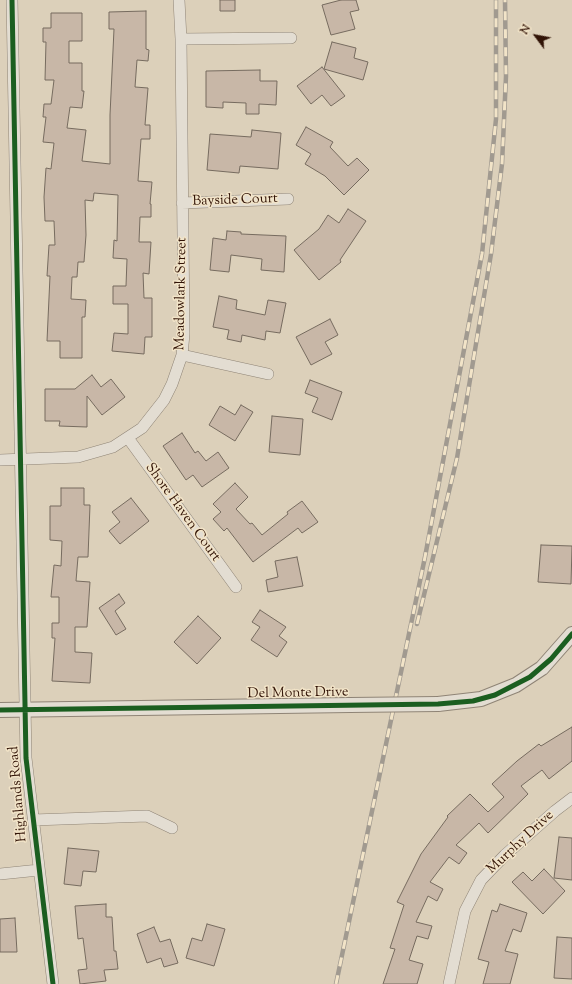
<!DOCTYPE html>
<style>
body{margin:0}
#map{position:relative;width:572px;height:984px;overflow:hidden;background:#dcd0ba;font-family:"Sorts Mill Goudy",serif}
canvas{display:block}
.north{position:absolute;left:516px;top:16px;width:40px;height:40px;-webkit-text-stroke:3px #f2e4c8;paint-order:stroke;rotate:302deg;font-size:11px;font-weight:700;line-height:16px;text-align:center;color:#311306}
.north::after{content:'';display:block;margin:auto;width:14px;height:18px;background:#311306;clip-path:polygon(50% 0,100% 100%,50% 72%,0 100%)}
</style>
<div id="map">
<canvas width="572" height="984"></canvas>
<div class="north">N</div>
</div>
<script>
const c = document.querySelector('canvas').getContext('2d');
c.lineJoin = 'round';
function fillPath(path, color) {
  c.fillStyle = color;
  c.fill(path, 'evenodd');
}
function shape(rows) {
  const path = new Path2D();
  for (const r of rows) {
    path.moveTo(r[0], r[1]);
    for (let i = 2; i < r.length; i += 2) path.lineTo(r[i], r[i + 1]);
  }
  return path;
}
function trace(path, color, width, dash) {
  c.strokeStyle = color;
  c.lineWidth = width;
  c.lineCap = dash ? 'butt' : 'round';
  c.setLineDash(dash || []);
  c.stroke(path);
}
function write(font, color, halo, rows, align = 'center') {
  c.font = font + ' "Sorts Mill Goudy",serif';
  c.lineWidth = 3;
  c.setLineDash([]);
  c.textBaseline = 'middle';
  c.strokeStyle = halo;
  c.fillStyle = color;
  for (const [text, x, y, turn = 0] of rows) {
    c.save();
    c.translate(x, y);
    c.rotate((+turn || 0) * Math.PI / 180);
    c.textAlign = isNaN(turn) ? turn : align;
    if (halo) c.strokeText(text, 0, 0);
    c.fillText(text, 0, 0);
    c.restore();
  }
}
const building = shape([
 [220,0,235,0,235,11,220,11,220,0],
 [341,0,356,0,359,10,350,12,355,29,331,35,322,5,341,0],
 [146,11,146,49,149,50,148,61,137,60,135,87,148,88,145,125,150,125,150,139,141,139,138,181,152,182,150,204,151,204,151,217,140,217,139,242,151,242,149,274,143,273,144,298,152,298,152,337,145,337,144,354,112,351,114,333,128,334,128,304,113,304,113,286,126,286,127,259,113,258,114,240,117,241,118,195,94,193,93,201,85,200,86,235,84,262,78,262,77,277,72,277,71,299,86,300,85,317,82,317,82,358,60,358,60,341,47,341,50,276,47,276,49,245,55,245,54,221,45,221,44,197,46,168,51,169,54,143,43,142,46,117,43,117,44,104,51,104,54,80,45,80,46,42,43,42,43,28,51,28,51,13,82,13,82,41,69,41,69,63,82,63,82,91,84,91,82,108,70,107,67,128,86,130,82,161,110,164,110,115,114,29,109,29,109,12,146,11],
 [332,42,356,48,354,58,368,62,363,80,324,69,332,42],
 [322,67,345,96,331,106,322,95,311,104,297,86,322,67],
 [260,70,260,81,277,81,276,105,259,104,259,114,246,114,246,103,223,102,223,108,206,107,206,71,260,70],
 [306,127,333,142,330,147,348,166,357,158,369,170,344,195,325,176,305,164,311,154,296,145,306,127],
 [252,130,281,133,278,169,240,166,239,173,207,170,210,134,251,137,252,130],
 [348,209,366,221,340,260,341,262,319,280,294,250,319,229,328,215,339,223,348,209],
 [227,231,241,232,241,234,286,236,284,272,261,270,262,259,231,255,229,272,210,270,213,238,226,240,227,231],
 [219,296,237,300,236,309,265,315,268,300,286,303,280,333,266,331,265,340,242,335,241,342,227,339,229,330,213,327,219,296],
 [330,319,338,335,325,342,332,354,311,365,296,337,330,319],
 [92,375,101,387,111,379,125,397,102,415,87,396,87,427,59,426,60,421,45,421,45,389,75,389,92,375],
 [310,380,342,392,332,420,312,412,318,398,305,393,310,380],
 [241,405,253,412,235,441,209,425,220,406,235,415,241,405],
 [272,416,303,419,300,455,269,452,272,416],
 [182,433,195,453,198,451,206,461,218,452,229,468,202,487,193,475,186,480,163,446,182,433],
 [235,483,248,497,236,509,250,524,252,523,262,535,288,514,287,512,302,501,318,522,302,533,298,528,253,562,227,528,224,531,213,519,221,512,213,504,235,483],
 [61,488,84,488,84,505,90,505,88,557,78,557,76,581,90,582,87,627,75,627,75,652,92,653,90,683,52,681,55,638,52,638,52,623,59,623,59,597,51,597,54,565,61,566,62,541,50,540,50,506,61,506,61,488],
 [131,498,149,521,120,544,109,531,120,522,112,512,131,498],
 [541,545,572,546,571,584,538,582,541,545],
 [297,557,303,586,268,592,266,580,278,577,275,561,297,557],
 [119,594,125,603,115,611,126,629,116,635,99,608,119,594],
 [260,610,286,627,279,636,287,642,277,657,251,640,260,627,252,622,260,610],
 [198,616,221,638,197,664,174,642,198,616],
 [572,727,572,761,549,779,542,770,521,786,528,794,488,833,479,823,456,845,467,853,459,864,449,857,430,882,443,889,437,901,428,896,416,922,432,926,428,939,417,936,409,960,423,964,417,984,383,984,395,949,390,948,404,905,397,902,421,854,448,817,447,816,470,794,488,812,504,797,492,784,517,761,539,744,541,746,572,727],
 [559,837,572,838,572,880,554,878,559,837],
 [68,848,99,851,96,872,83,871,81,886,64,884,68,848],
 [544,869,565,891,543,914,512,882,523,872,532,881,544,869],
 [106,904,106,917,112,917,114,951,116,951,118,969,104,970,106,981,80,984,78,970,87,969,83,938,78,939,75,906,106,904],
 [500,904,527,913,521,932,513,929,505,951,518,954,510,984,483,984,489,962,478,959,492,910,497,912,500,904],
 [15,918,17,952,0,952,0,919,15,918],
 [207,924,225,929,214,966,186,958,192,938,202,941,207,924],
 [154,927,160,942,170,939,178,963,164,967,161,958,147,963,137,934,154,927],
 [557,937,572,938,572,979,554,978,557,937]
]);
fillPath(building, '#c8b7a7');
trace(building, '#766b5f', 1);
const minor = shape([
 [12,0,26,758,53,984],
 [181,39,291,38],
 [182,203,288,199],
 [182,355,268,374],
 [128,438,236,587],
 [0,460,78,457,113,447,142,428,164,400,172,384,182,355,184,334,181,39,179,0],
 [33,820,147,816,172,828],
 [0,874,39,870],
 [449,984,465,911,481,880,505,855,555,811,572,798]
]);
const tertiary = shape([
 [438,704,481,699,516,685,542,668,572,634],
 [0,710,350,705]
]);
trace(minor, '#8f8476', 12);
trace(tertiary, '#8f8476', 16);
trace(minor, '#e3ddd2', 11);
trace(tertiary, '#e3ddd2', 14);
const rail = shape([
 [417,624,457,458,491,254,502,164,506,76,505,0],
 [336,984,425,557,482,254,496,119,496,0]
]);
trace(rail, '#a19a90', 4.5);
trace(rail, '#f2e4c8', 3, [9]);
const tertiaryBridge = shape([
 [350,705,438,704]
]);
trace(tertiaryBridge, '#8f8476', 16, []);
trace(tertiaryBridge, '#e3ddd2', 14);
trace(shape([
 [12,0,26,758,53,984],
 [0,710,438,704,473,701,495,695,530,677,551,659,572,634]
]), '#1b5e20', 5);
write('14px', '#311306', '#f2e4c8', [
 ["Bayside Court",235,201,-2],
 ["Meadowlark Street",182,294,-89],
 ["Shore Haven Court",182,513,54],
 ["Del Monte Drive",298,694,-1],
 ["Highlands Road",19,794,-95],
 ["Murphy Drive",521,843,-43]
]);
</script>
